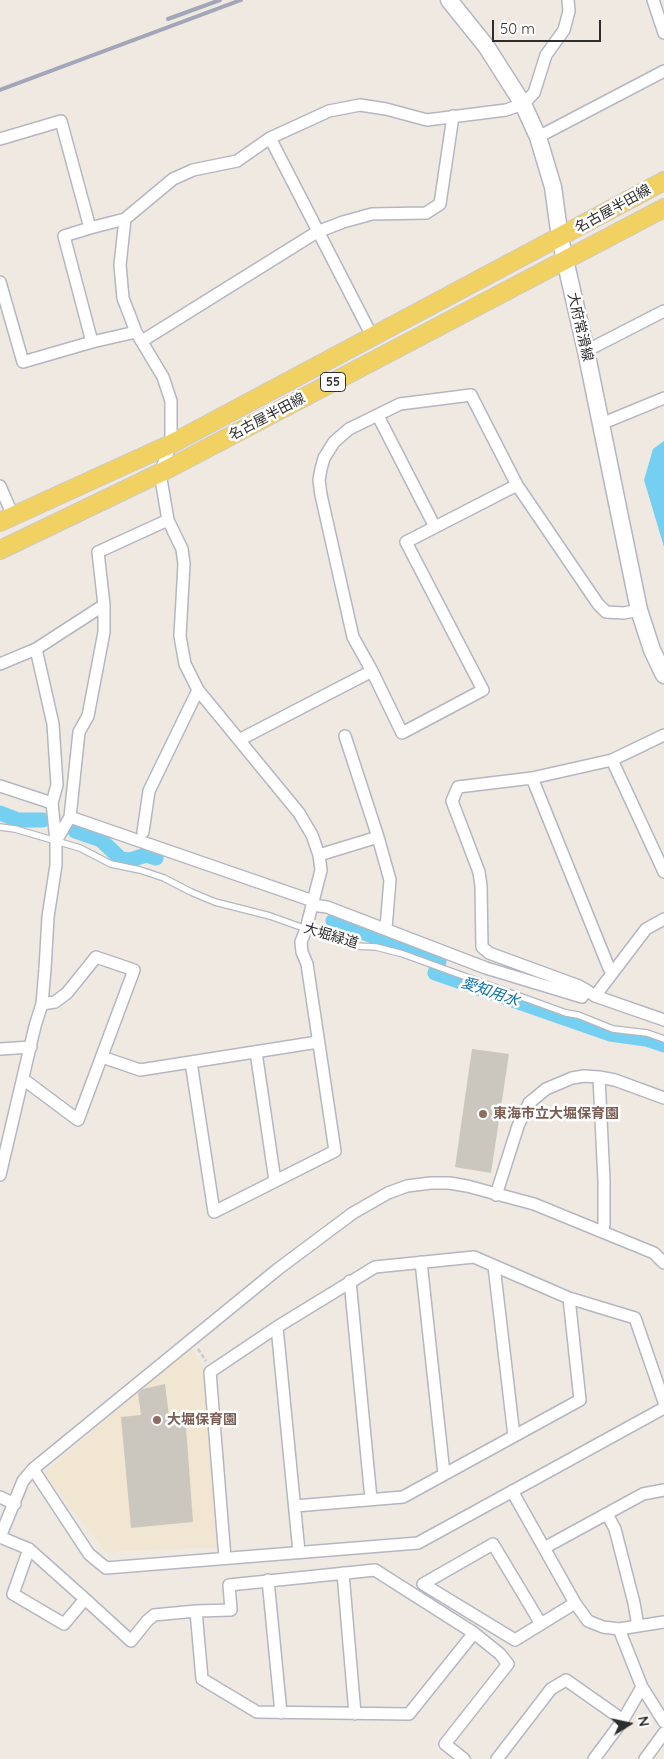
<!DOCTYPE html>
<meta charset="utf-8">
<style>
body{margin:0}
#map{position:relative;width:664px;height:1759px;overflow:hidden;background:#efe9e1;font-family:Quicksand,sans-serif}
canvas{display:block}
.north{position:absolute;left:604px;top:1699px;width:50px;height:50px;-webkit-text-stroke:4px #fff;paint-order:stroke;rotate:80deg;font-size:14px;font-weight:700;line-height:20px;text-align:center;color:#2e2e2e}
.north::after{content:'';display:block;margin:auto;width:18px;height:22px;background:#2e2e2e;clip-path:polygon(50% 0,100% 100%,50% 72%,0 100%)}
.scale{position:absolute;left:492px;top:20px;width:109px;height:22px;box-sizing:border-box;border:2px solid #2e2e2e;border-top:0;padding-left:6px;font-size:15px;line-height:18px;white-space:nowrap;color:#2e2e2e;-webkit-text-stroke:4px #fff;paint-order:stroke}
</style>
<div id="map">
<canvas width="664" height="1759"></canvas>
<div class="north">N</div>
<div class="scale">50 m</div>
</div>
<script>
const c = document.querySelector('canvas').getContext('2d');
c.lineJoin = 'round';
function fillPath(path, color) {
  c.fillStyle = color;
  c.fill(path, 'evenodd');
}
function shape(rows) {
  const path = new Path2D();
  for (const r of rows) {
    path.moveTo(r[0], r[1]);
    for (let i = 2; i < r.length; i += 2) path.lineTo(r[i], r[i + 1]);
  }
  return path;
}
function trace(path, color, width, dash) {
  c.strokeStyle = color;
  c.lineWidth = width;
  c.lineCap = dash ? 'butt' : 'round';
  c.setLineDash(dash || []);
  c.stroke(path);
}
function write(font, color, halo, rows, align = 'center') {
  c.font = font + ' Quicksand,"Noto Sans JP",sans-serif';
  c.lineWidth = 5;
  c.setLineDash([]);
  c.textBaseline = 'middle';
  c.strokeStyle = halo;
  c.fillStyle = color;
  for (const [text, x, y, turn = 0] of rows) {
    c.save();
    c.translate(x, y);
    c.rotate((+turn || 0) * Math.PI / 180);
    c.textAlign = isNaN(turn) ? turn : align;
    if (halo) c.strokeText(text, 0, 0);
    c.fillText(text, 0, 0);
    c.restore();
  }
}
fillPath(shape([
 [191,1347,203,1368,221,1547,106,1552,44,1473]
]), '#f0e6d1');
fillPath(shape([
 [664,441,664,547,644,480,653,449]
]), '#75cff0');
trace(shape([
 [0,813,18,820,43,820],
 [75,831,101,840,121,859,130,860,146,855,156,858],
 [333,921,439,961,435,973,610,1034,646,1039,664,1045]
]), '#75cff0', 15);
fillPath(shape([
 [472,1049,509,1054,491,1173,455,1167],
 [165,1384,169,1416,185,1413,193,1522,131,1528,121,1417,141,1415,138,1393,143,1389]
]), '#cbc7bf');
const service = shape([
 [0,827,15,829,80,848,111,864,140,870,164,878,191,892,215,902,270,916,354,946,376,947,403,954,566,1013,578,1015,613,1029,647,1033,664,1039]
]);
const minor = shape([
 [653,0,664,33],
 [538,137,664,71],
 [270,138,372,336],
 [0,139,61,121,90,228,125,219,173,179,193,170,237,161,270,138,329,111,360,105,386,109,427,120,506,110,523,104,534,93,546,55,564,30,569,11,568,0],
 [125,219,120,265,123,298,136,332,163,377,171,401,171,444,160,473,168,520,182,549,184,564,180,636,185,664,198,690,299,813,312,835,319,855,321,870,306,929,301,942,302,952,307,964,335,1151,214,1212,191,1062],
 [90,228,64,236,92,342],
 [0,282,23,362,92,342,136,332],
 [142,341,317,232,343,222,372,214,426,213,440,204,453,116],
 [586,351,664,311],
 [378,416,435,527],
 [601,424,664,398],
 [0,486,13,516],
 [36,649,53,724,57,785,52,803,56,841,70,817,79,732,88,716,104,632,104,605,98,552,168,520],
 [0,664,36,649,104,605],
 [372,671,353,637,321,495,319,480,321,469,324,458,334,442,349,429,400,404,471,395,517,485],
 [239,740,372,671,402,733,483,690,406,542,517,485,598,604,606,612,624,613,639,610],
 [612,760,664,872],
 [532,778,609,968,613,972],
 [0,786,52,803],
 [70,817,313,901],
 [143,832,149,791,198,690],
 [378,837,390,880,386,928],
 [319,855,378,837,345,736],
 [312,905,327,907,486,968,582,997,586,990,595,996,664,1020],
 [586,990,579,986,489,953,482,947,481,886,479,872,452,801,458,787,532,778,612,760,664,735],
 [595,996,646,929,664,919],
 [0,1049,31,1047],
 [256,1052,275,1181],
 [102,1057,140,1070,318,1042],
 [599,1077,604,1181,604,1225,602,1231],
 [23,1079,78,1120,134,970,96,957,67,993,55,1002,42,1004],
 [0,1175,35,1026,42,1004,45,969,48,917,56,865,56,841],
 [496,1195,518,1126,529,1103,546,1089,572,1078,584,1076,599,1077,615,1080,664,1098],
 [421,1262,444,1474],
 [494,1266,514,1436],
 [350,1281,371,1499],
 [277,1327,299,1552],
 [33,1469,89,1554,106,1568,418,1543,664,1408],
 [512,1491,575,1603,588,1621,603,1627,619,1629,664,1622],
 [0,1497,15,1504],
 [295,1506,403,1497,580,1400,569,1298],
 [607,1514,615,1529,634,1603,638,1626],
 [0,1537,23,1481,33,1469,278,1269,353,1213,388,1193,407,1186,431,1183,449,1183,467,1186,534,1204,654,1253,664,1263],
 [0,1537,29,1549,85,1599,64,1624,13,1594,29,1549],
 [544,1548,643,1494,664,1490],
 [225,1558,210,1372,277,1327,375,1267,474,1257,569,1298,635,1318,664,1402],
 [343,1573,355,1714],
 [268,1580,281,1713],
 [85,1599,131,1641,147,1621,154,1615,196,1611],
 [541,1624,493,1544,423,1584,515,1640,575,1603],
 [619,1629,642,1687,664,1722],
 [464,1759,445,1744,508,1664,500,1654,474,1633,375,1570,229,1585,231,1610,196,1611,202,1679,257,1712,409,1714,474,1633],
 [497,1759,551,1689,566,1680,623,1720],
 [594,1759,623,1720,642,1687],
 [645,1759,664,1733]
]);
const secondary = shape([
 [449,0,486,46,523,104,538,137,553,187,560,238,586,351,639,610,652,650,664,675]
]);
const primary = shape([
 [0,522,171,444,664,181],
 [0,550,160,473,664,208]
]);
trace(service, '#b4b7c1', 8);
trace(minor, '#b4b7c1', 14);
trace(secondary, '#b4b7c1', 19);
trace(primary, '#c9c9c9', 20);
trace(shape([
 [198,1349,206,1361]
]), '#c9c9c9', 2.5, [4, 2.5]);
trace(service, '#fff', 5.5);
trace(minor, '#fff', 11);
trace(secondary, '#fff', 16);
trace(primary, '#f2d163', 18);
trace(shape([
 [168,19,220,0],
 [0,90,241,0]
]), '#a3a6b8', 4);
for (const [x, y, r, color] of [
 [483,1114,5,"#8d6e63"],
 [157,1420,5,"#8d6e63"]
]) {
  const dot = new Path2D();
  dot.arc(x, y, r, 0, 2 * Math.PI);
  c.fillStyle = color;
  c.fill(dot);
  trace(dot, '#fff', 2);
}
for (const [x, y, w] of [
 [333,382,25]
]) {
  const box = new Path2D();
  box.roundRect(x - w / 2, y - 9.5, w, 19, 4);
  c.fillStyle = '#fff';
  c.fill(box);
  trace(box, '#2e2e2e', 1);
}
write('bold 12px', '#2e2e2e', null, [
 ["55",333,382]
]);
write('14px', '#2e2e2e', '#fff', [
 ["名古屋半田線",613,209,-29],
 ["大府常滑線",580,327,77],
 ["名古屋半田線",267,417,-28],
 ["大堀緑道",331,936,17]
]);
write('bold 14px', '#785e54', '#fff', [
 ["東海市立大堀保育園",493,1114],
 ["大堀保育園",167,1420]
], 'left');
write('italic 15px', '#0d6fa3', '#fff', [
 ["愛知用水",490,992,19]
]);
</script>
